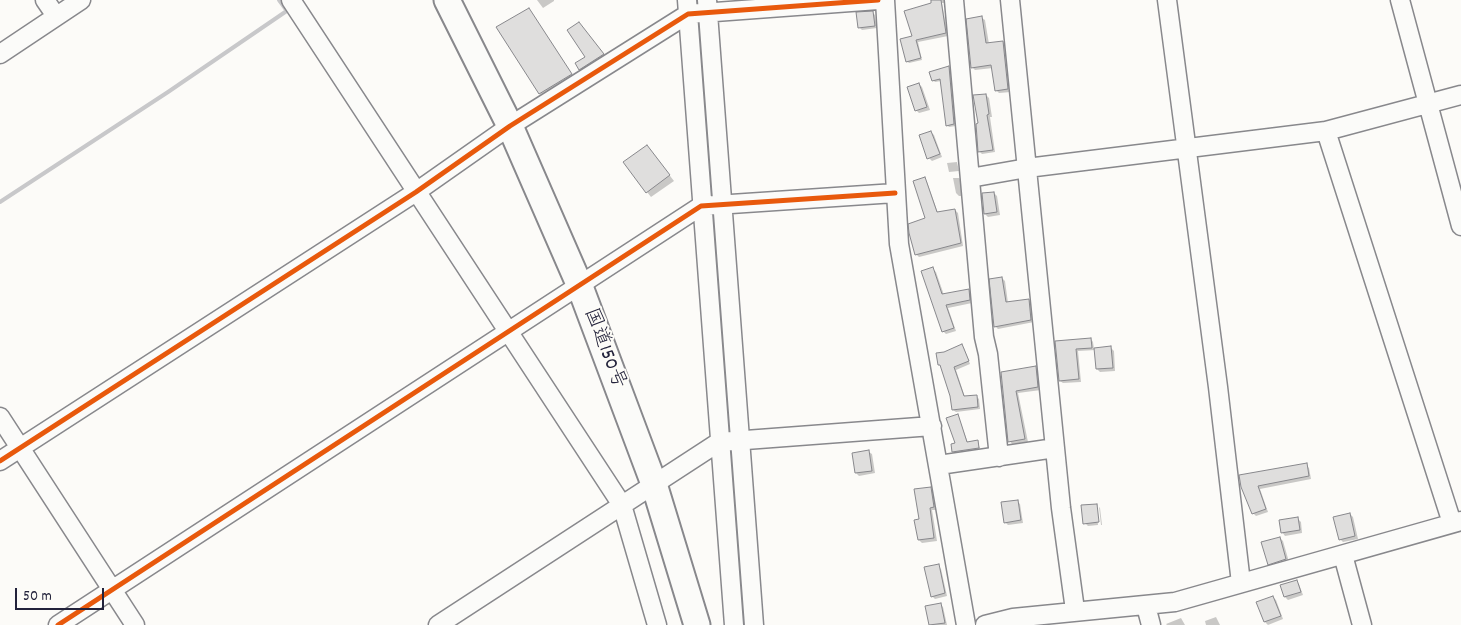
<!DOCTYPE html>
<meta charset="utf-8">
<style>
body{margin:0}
#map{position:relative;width:1461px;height:625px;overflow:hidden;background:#fcfbf8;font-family:Dekko,sans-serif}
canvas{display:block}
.scale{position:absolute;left:15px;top:588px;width:89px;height:22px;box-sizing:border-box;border:2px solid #22223b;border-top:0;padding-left:6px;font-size:15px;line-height:18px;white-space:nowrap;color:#22223b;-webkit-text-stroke:4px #fdfcf7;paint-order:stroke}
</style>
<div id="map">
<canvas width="1461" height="625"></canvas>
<div class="scale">50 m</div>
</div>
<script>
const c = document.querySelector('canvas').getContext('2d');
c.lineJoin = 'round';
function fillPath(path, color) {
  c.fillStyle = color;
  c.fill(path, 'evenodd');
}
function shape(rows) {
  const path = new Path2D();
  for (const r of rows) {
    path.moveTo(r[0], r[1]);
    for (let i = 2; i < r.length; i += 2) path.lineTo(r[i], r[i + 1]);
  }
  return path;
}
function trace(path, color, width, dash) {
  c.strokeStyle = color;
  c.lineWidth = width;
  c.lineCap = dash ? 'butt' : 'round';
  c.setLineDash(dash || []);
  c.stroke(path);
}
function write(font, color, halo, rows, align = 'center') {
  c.font = font + ' Dekko,"Klee One",sans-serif';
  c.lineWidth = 4;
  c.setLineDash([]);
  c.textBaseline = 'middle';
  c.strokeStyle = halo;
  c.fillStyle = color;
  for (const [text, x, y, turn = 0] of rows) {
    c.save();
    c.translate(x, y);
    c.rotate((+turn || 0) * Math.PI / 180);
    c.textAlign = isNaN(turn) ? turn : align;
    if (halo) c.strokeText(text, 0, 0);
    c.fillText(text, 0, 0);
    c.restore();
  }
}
fillPath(shape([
 [537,0,554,0,554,1,543,8],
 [932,0,945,0,945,3,942,3,948,36,918,42,922,60,909,63,907,61,913,37,933,4],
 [530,11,572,76,541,94,540,93],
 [872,12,875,15,877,28,862,30,859,27],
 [982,18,985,20,989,44,1003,42,1006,45,1011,92,999,93,996,90,993,68,975,70,972,67],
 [582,26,606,58,583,72,580,69,586,57],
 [949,67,951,69,956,126,949,127,947,125,941,81,935,82,933,80],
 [919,84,922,87,930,110,919,113,916,110],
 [986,95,989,98,992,117,990,117,995,152,982,154,979,151,979,124],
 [931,132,934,135,942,157,932,161,929,158],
 [647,146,674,181,651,197,647,192],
 [957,162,959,171,949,172,947,163],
 [953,178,959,178,962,181,963,196,959,196,956,193],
 [924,179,927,182,938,213,955,210,958,213,963,246,919,257,916,254,927,219],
 [994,193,997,196,1000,215,988,217,985,214],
 [933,269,936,272,944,295,969,290,972,293,972,303,948,308,956,331,946,334,943,331],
 [1002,278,1005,281,1008,303,1029,300,1032,303,1034,322,998,329,995,326],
 [1091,339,1093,342,1094,349,1111,348,1114,351,1115,371,1100,372,1097,369,1096,350,1078,351,1081,382,1063,383,1060,381,1056,342],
 [961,346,964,348,970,364,956,370,965,397,976,396,979,399,980,409,956,412,953,410,952,396,942,367,939,364,944,353],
 [1036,368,1039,371,1041,390,1018,393,1028,442,1012,444,1010,441,1002,373],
 [958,415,968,443,977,442,981,450,955,454,953,452,956,444],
 [869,452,872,454,875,473,859,476,856,473],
 [1306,465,1309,468,1311,479,1260,489,1268,512,1256,516,1253,513,1242,487],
 [930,488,933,491,937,510,932,510,937,541,922,543,919,540,920,520],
 [1017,501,1020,504,1023,523,1008,525,1005,522],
 [1097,505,1098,506,1096,506,1098,525,1088,526,1085,523],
 [1099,507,1100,508,1102,525,1101,525],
 [1350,514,1353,517,1358,539,1343,542,1340,539],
 [1298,519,1301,522,1302,533,1285,536,1282,532],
 [1280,538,1283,541,1289,562,1272,567,1269,564],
 [938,566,941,569,947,596,935,599,932,596],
 [1296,581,1299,584,1303,595,1288,600,1285,597],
 [1273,597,1276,600,1283,619,1268,625,1265,622,1258,602],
 [940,604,943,607,947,625,930,625,926,607],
 [1216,617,1220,625,1206,625,1205,621],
 [1181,618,1185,625,1167,625,1166,624]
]), '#0003');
trace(shape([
 [279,0,287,11],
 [696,0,697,10],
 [698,19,712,201],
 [0,202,168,92,291,8],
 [712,211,729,436],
 [730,445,744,625]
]), '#c8c8ca', 4);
const building = shape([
 [931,0,941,0,946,33,916,40,921,58,906,62,900,39,912,36,904,11,931,3,931,0],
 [529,8,572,74,539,94,496,27,529,8],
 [873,11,875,26,858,28,856,12,873,11],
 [982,16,986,43,1003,41,1008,89,995,91,991,65,971,68,966,19,982,16],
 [579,22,604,54,579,70,575,63,585,57,567,30,579,22],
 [949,66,954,124,946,126,940,79,932,81,929,72,949,66],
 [919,83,927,107,915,111,907,87,919,83],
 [986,94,989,114,987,115,993,150,978,152,976,124,978,123,973,95,986,94],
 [931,131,940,154,927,159,919,135,931,131],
 [647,145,670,175,646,193,623,162,647,145],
 [925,177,937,212,955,209,961,243,915,255,909,233,908,224,925,218,913,181,925,177],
 [994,192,997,212,984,214,982,193,994,192],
 [933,267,942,294,969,289,970,300,946,305,954,328,942,332,921,271,933,267],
 [1002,277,1006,302,1029,299,1031,320,994,327,989,279,1002,277],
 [1091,338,1092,348,1076,349,1079,379,1059,381,1055,341,1091,338],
 [962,344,969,361,954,367,964,396,977,395,978,407,952,410,950,396,940,365,938,365,936,353,944,352,962,344],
 [1111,346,1113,368,1096,369,1094,348,1111,346],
 [1036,366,1038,387,1016,391,1025,439,1008,442,1001,372,1036,366],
 [958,414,967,442,978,440,979,448,952,452,951,444,955,443,946,418,958,414],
 [869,450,872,471,855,473,852,453,869,450],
 [1307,463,1309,476,1258,486,1266,509,1252,514,1241,487,1239,475,1307,463],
 [931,487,934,507,930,508,934,538,918,540,914,520,919,519,914,489,931,487],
 [1018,500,1021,520,1004,523,1001,502,1018,500],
 [1097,504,1099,522,1083,524,1081,505,1097,504],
 [1350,513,1355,536,1339,540,1333,517,1350,513],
 [1298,517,1300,530,1281,533,1279,520,1298,517],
 [1280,537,1286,559,1268,565,1261,542,1280,537],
 [939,564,945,593,931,597,924,567,939,564],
 [1297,580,1301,592,1284,597,1280,585,1297,580],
 [1273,596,1281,616,1264,622,1256,602,1273,596],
 [941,603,945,623,929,625,925,606,941,603]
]);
fillPath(building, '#dfdedd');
trace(building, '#88888c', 1);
const minor = shape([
 [45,0,56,16],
 [291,0,622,505,657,625],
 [687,0,734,625],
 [707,0,754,625],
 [885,0,899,244,966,625],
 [954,0,984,337,988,354,999,457],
 [1010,0,1061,508,1075,610],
 [1167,0,1218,387,1241,583],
 [1400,0,1461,226],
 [0,54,81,0],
 [1326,131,1452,523],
 [970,178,1027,168,1326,131,1461,95],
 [0,417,135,625],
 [0,461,416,192,510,126,688,14,878,0],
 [939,465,1055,448],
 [1343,555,1362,625],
 [1146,606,1151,625],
 [58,625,701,206,895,193],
 [438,625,719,442,932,426],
 [985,625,1013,618,1175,602,1461,521]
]);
const highway = shape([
 [447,0,510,126,579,284,654,484,697,625]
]);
trace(minor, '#88888c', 21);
trace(highway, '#88888c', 29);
trace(minor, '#fbfbf9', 18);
trace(highway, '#fbfbf9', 25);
trace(shape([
 [0,461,416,192,510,126,688,14,878,0],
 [58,625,701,206,895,193]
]), '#e8590c', 5);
write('20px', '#22223b', '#fdfcf7', [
 ["国道150号",603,349,69]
]);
</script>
